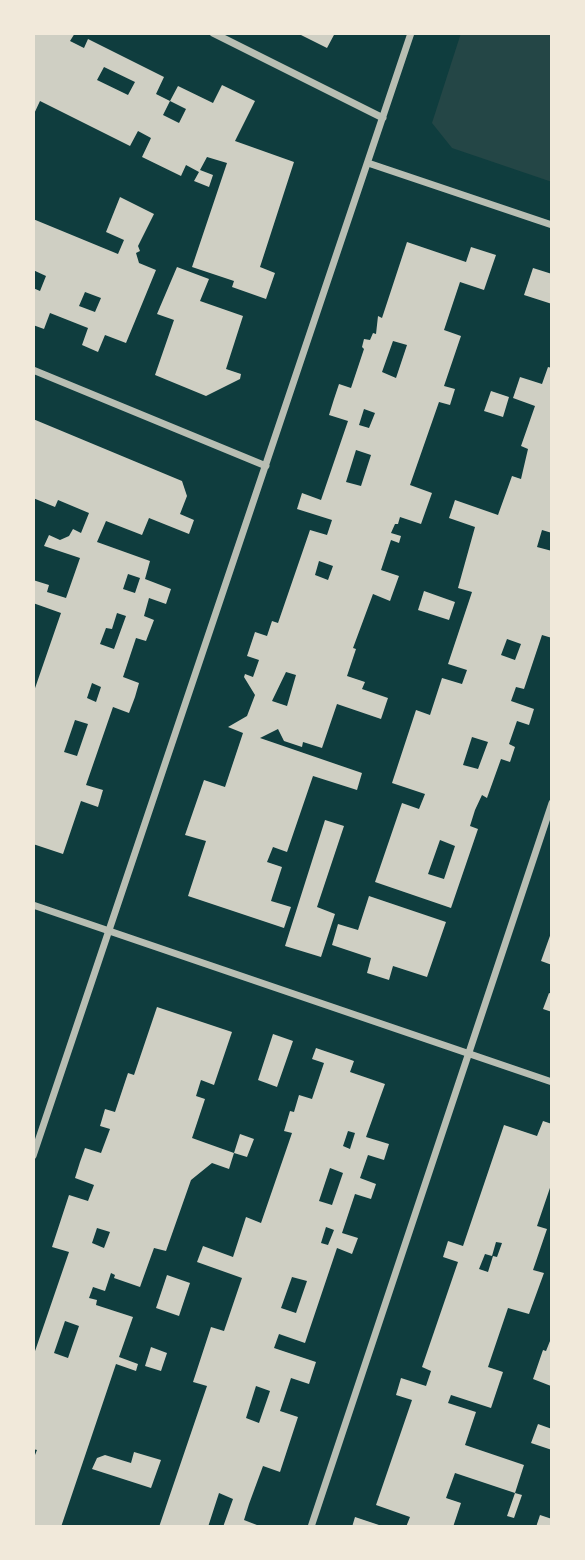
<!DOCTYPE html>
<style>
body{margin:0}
#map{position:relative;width:585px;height:1560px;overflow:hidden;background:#0f3d3e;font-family:Rubik,sans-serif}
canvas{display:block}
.frame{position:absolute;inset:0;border:35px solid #f1e9da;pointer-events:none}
</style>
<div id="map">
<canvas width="585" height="1560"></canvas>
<div class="frame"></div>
</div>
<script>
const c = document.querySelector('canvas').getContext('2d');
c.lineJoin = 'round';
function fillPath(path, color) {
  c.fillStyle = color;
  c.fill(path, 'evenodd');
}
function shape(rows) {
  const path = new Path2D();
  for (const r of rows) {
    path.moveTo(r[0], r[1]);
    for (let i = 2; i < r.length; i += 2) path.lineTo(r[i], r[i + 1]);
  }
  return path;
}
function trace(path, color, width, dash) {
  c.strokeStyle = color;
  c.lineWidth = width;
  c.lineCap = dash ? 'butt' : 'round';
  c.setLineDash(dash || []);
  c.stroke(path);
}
fillPath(shape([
 [461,33,552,33,552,182,452,148,432,123]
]), '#244646');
fillPath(shape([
 [33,33,75,33,70,41,84,48,88,39,164,77,156,94,170,101,163,115,179,123,186,109,170,101,178,86,213,103,222,85,255,101,235,141,294,162,260,267,275,273,266,299,232,287,234,281,192,267,227,163,207,157,200,170,213,175,209,187,194,181,199,172,186,165,181,176,142,157,151,138,138,131,130,146,40,101,33,116],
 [104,67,135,82,128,95,97,80],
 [297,33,335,33,327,48],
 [120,197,154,214,138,246,140,251,136,253,139,263,156,270,126,343,105,335,98,352,82,345,88,328,50,313,44,329,33,325,33,288,40,291,46,276,33,270,33,219,118,254,124,240,106,232],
 [85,292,101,298,95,312,79,306],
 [407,242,466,262,471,247,496,255,484,290,460,282,444,330,461,336,444,386,455,389,450,405,439,402,410,485,432,493,421,524,400,517,398,524,395,524,391,533,401,536,399,543,391,540,381,570,399,576,390,601,373,594,353,648,356,649,347,676,365,682,362,689,388,698,381,719,337,704,322,748,303,742,302,747,284,741,278,729,260,738,362,773,357,790,313,776,287,852,273,847,267,862,282,867,271,901,291,907,284,928,188,896,206,841,185,835,204,780,225,787,243,733,228,727,247,716,255,695,244,677,245,674,253,677,259,660,247,656,255,632,267,636,272,621,278,623,310,530,327,535,332,520,297,509,302,493,321,500,348,421,329,415,334,399,339,384,351,388,364,349,362,347,364,339,370,340,373,333,376,334,378,316,382,318],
 [393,341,407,345,396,378,382,372],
 [364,409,375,413,369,428,359,425],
 [356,450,371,455,361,486,346,482],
 [319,561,333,566,328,580,315,575],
 [286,672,296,675,287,706,272,701],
 [177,267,209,279,200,301,243,316,226,369,241,374,240,379,206,396,155,375,174,320,157,314],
 [533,268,552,274,552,304,524,295],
 [548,367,552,368,552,533,542,530,537,547,552,551,552,638,542,635,524,689,516,687,511,701,534,709,529,725,517,721,509,744,515,747,510,762,501,759,487,798,482,795,475,810,470,826,478,829,451,908,375,882,402,803,419,809,425,794,392,783,416,710,430,715,442,678,462,684,467,670,448,664,472,592,458,588,475,527,449,518,455,500,498,515,512,476,521,479,528,449,521,446,535,406,513,398,520,377,542,384],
 [507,639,521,644,515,660,501,655],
 [472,737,488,742,478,769,463,765],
 [440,840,455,846,444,879,428,874],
 [491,391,509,397,503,417,484,411],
 [33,419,182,481,187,496,180,514,194,520,189,534,149,518,142,535,106,521,97,542,150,561,145,579,171,589,166,604,149,598,144,616,154,620,146,641,136,638,123,677,139,683,135,697,129,713,113,707,86,785,103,790,98,807,81,801,63,854,33,844,33,694,61,613,33,603,33,580,49,585,47,592,66,598,80,558,44,546,49,535,60,540,69,536,73,529,81,533,89,513,58,500,55,507,33,498],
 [128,574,140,578,135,593,123,589],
 [117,613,126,616,114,649,100,644,106,628,112,629],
 [92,683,101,687,96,702,87,698],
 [75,720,88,724,77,756,64,752],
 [424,591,455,602,449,620,418,610],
 [325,820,344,826,317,907,335,914,321,957,285,946],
 [369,896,446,922,427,977,393,966,389,980,367,973,371,958,332,945,338,924,358,930],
 [551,933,552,933,552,965,541,961],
 [549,993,552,994,552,1012,543,1009],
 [157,1007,232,1032,214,1085,201,1080,196,1096,205,1099,192,1138,234,1153,229,1169,212,1163,191,1180,166,1251,154,1248,140,1287,114,1278,115,1275,111,1273,105,1291,93,1287,89,1298,97,1300,96,1305,133,1317,119,1357,138,1364,136,1371,116,1364,61,1527,33,1527,33,1460,37,1450,33,1449,33,1357,69,1252,52,1247,69,1195,88,1201,94,1185,75,1178,80,1162,85,1148,101,1153,110,1129,100,1126,105,1109,115,1112,128,1073,134,1075],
 [97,1228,110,1232,104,1248,92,1243],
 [65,1321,79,1326,68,1358,54,1353],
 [273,1034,293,1041,277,1087,258,1080],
 [316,1048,354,1061,350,1072,385,1084,366,1137,389,1144,384,1160,368,1155,360,1178,376,1184,371,1199,355,1194,342,1233,358,1238,352,1254,337,1248,305,1343,279,1334,274,1348,316,1362,309,1384,291,1378,280,1411,298,1417,280,1472,263,1466,249,1504,244,1520,262,1527,223,1527,233,1499,219,1493,208,1527,159,1527,207,1386,193,1382,211,1327,224,1331,242,1278,197,1262,203,1246,233,1257,246,1217,261,1223,292,1133,284,1131,290,1111,294,1112,299,1095,312,1099,324,1063,312,1059],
 [348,1131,355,1133,350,1149,343,1146],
 [330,1168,343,1173,332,1205,319,1201],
 [326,1227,334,1230,328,1245,321,1243],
 [292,1277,307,1281,296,1313,281,1308],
 [256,1386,270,1391,259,1423,246,1418],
 [543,1121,552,1124,552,1182,537,1226,547,1229,533,1270,544,1273,529,1314,508,1308,488,1367,503,1372,491,1408,451,1395,448,1403,476,1412,465,1445,524,1465,515,1493,455,1473,446,1498,461,1503,453,1527,406,1527,410,1517,376,1505,412,1400,396,1395,401,1378,426,1386,431,1371,422,1367,458,1262,443,1257,448,1241,463,1246,504,1125,537,1136],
 [496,1242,502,1243,497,1257,493,1256,488,1272,479,1269,485,1254,492,1256],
 [240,1134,254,1139,247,1157,234,1153],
 [167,1275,190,1283,179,1316,156,1308],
 [552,1336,552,1383,551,1386,533,1379,543,1350,546,1351],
 [151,1347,167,1353,161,1371,145,1366],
 [538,1424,552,1429,552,1450,531,1443],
 [134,1452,161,1460,151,1488,92,1469,97,1458,105,1455,131,1463],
 [515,1493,522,1495,514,1518,507,1516],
 [540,1515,552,1519,552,1527,536,1527],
 [355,1517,382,1526,382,1527,352,1527]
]), '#cfcfc3');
trace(shape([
 [213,33,383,118],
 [368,163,552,225],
 [33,370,266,466],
 [33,905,552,1082],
 [33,1156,411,33],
 [311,1527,552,803]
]), '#b8beb3', 7);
</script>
